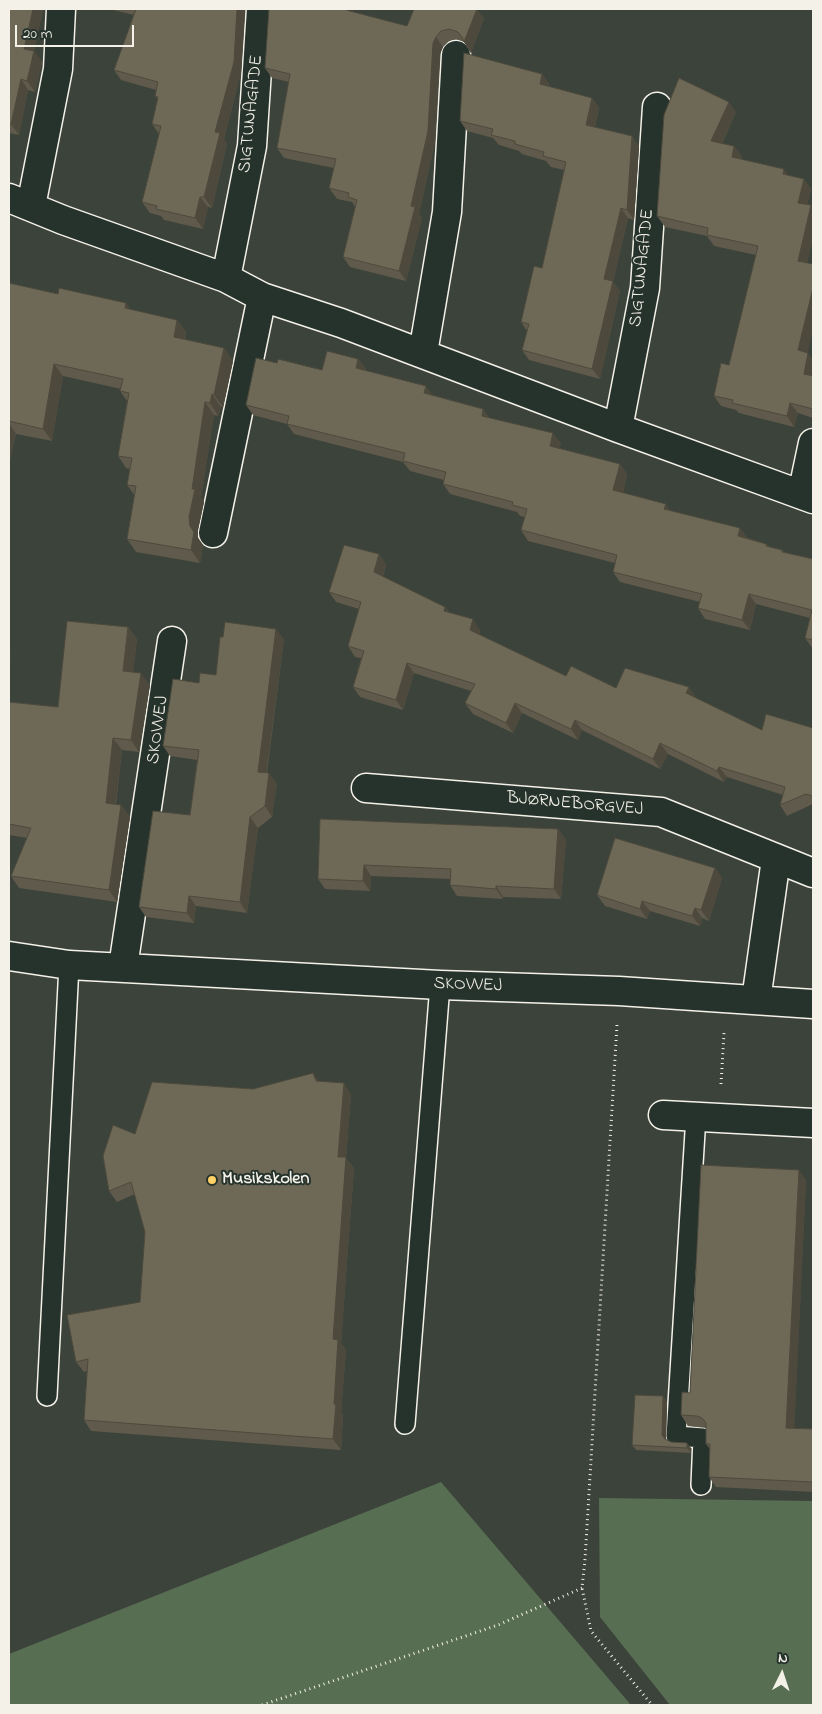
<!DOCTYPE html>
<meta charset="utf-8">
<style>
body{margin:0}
#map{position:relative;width:822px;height:1714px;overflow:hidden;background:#3c433a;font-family:"Indie Flower",sans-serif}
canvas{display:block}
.frame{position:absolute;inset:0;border:10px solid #f4f1e8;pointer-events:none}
.north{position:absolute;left:757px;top:1649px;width:50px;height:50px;-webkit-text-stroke:4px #26332d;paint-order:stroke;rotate:4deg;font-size:14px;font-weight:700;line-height:20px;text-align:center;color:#f4f1e8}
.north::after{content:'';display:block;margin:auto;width:18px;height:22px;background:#f4f1e8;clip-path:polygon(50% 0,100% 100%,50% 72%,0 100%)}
.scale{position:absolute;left:15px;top:25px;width:119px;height:22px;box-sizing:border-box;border:2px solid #f4f1e8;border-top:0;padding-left:6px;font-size:15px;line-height:18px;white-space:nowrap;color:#f4f1e8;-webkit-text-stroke:4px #26332d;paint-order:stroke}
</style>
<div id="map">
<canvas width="822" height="1714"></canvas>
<div class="frame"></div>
<div class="north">N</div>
<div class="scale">20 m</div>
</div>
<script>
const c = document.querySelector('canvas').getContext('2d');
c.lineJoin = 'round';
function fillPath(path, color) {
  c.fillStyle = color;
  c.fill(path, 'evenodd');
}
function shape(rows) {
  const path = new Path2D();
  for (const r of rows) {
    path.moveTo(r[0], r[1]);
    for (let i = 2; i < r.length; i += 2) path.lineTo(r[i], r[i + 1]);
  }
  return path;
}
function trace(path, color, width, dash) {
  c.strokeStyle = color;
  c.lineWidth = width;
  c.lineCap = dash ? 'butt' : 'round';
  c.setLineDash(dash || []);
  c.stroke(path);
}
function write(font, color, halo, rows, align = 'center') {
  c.font = font + ' "Indie Flower",sans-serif';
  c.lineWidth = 4;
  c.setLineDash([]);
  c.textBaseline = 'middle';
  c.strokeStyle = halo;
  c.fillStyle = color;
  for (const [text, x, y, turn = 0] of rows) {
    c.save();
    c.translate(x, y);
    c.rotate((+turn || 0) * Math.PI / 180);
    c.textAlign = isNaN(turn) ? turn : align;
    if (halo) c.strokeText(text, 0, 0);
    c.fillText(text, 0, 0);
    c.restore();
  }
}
fillPath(shape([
 [441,1482,631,1705,9,1705,9,1654],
 [599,1498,813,1501,813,1705,670,1705,600,1617]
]), '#576e53');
const service = shape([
 [696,1116,676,1436,703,1438,701,1485],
 [47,1396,69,965],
 [405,1424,440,985]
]);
const minor = shape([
 [9,198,63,220,226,278,262,297,341,323,618,428,813,499],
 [31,206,58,69,61,9],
 [226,278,252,146,261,9],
 [423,353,447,212,456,55],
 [618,428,645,288,657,107],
 [802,495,813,443],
 [213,533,262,297],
 [366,788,661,812,813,873],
 [9,956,69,965,440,985,619,991,813,1004],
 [123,967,172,641],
 [756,1000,776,859],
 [663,1115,813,1123]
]);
trace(service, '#f4f1e8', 22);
trace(minor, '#f4f1e8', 31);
trace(shape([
 [617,1025,585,1560,582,1588,591,1631,652,1705],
 [721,1084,724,1033],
 [262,1705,498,1625,582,1588]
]), '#f4f1e8', 3, [1, 4]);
trace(service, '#26332d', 19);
trace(minor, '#26332d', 28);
fillPath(shape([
 [9,9,43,9,34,51,42,62,35,92,28,90,19,135,9,133],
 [109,9,245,9,241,73,224,139,227,144,212,208,208,207,203,229,164,220,161,216,150,213,142,202,159,134,152,124,158,100,155,96,156,90,121,80,114,70,134,15],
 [269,9,348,9,349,11,407,26,484,18,471,53,464,42,456,39,449,41,443,47,440,54,435,142,419,214,422,218,406,281,350,267,343,257,355,207,352,202,337,199,329,188,334,168,284,158,277,148,289,82,272,78,265,68],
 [542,74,549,84,549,86,592,98,599,108,595,127,632,136,639,147,634,220,628,218,613,282,620,291,600,379,529,360,522,350,527,331,521,322,542,268,564,170,551,167,546,161,522,154,519,151,499,145,493,138,467,131,460,121],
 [736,112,722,144,734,146,742,157,741,159,788,176,804,179,811,189,807,205,811,205,813,209,813,236,807,263,808,353,813,376,813,418,798,413,794,427,739,413,736,410,721,406,714,396,729,365,756,255,714,246,707,236,665,227,657,216],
 [9,283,177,320,186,332,185,339,224,348,233,361,223,407,221,407,218,416,214,415,201,498,204,502,198,530,198,538,203,545,200,563,136,552,127,539,135,496,127,485,130,469,126,468,118,456,127,401,120,391,121,389,63,376,52,441,16,434,9,464],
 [358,359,366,369,365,371,433,395,483,409,489,418,561,443,559,448,620,464,627,474,623,493,748,538,766,544,769,547,782,550,784,552,813,559,813,649,805,638,810,618,756,604,750,630,705,619,698,608,700,602,620,582,613,572,615,563,528,541,521,530,525,517,520,516,517,512,450,494,443,484,444,480,410,471,403,462,294,434,287,424,253,415,246,405,277,363,322,370],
 [379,554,386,565,383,577,445,607,449,612,480,630,479,635,566,676,616,688,696,697,696,698,762,730,813,728,813,804,787,816,780,805,783,795,727,777,724,782,668,754,660,769,582,730,578,740,522,713,513,733,473,714,465,703,471,691,414,673,403,710,360,697,353,687,361,658,355,657,348,646,359,609,336,602,329,592],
 [128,627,137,639,133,672,150,685,139,752,122,750,116,804,121,805,130,817,117,902,19,888,11,876,27,838,9,835,9,702,58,707],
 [284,639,267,773,277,784,272,817,258,828,247,913,196,906,194,923,146,917,139,907,190,815,197,760,170,756,163,746,199,683,216,675],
 [320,819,558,829,566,840,561,899,503,897,503,899,457,896,450,885,450,879,371,876,370,891,325,889,318,879],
 [715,868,722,878,709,921,702,918,700,926,650,911,647,919,605,906,597,895],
 [319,1081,351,1094,346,1158,354,1168,341,1343,346,1350,341,1412,343,1415,341,1450,91,1431,84,1420,87,1371,84,1372,76,1362,140,1302,145,1232,135,1194,117,1202,109,1191,135,1134,253,1089],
 [806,1180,794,1428,813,1429,813,1492,716,1487,709,1477,710,1449,706,1444,706,1428,688,1426,681,1415,690,1393],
 [667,1402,666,1440,691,1448,691,1453,636,1450,632,1445]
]), '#5f5a4b');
fillPath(shape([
 [33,9,43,9,32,60,24,49],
 [237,9,245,9,241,73,224,139,227,144,212,208,204,197],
 [477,9,484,18,471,53,464,42],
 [436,37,443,47,440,54,435,142,419,214,422,218,406,281,399,271,411,206,433,43],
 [34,51,42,62,35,92,27,81],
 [542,74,549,84,547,94,540,84],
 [21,79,28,90,19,135,11,124],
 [592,98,599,108,593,135,586,125],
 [729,102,736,112,718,152,711,141],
 [632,136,639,147,634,220,627,210],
 [734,146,742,157,739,167,732,157],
 [784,169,791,179,783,174],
 [804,179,811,189,805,213,798,203],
 [200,197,208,207,203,229,195,218],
 [811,205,813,209,813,236,805,272,798,261],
 [621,208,628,218,613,282,620,291,600,379,592,369,604,279],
 [813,288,813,329,806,361,798,350],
 [126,303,135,316,125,308],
 [177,320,186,332,182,349,174,337],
 [224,348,233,361,223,407,214,395],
 [808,353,813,360,813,374,811,384,804,374],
 [358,359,366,369,363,379,356,368],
 [54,364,63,376,52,441,43,429],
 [426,386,433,396,424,393],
 [212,394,221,407,218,416,210,403],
 [205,402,214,415,201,498,204,502,198,530,198,538,190,526,189,517,192,489],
 [790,403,798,413,794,427,787,416],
 [483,409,490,420,482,416],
 [9,423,16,434,9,464],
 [553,433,561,443,557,456,550,446],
 [620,464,627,474,621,501,613,490],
 [666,504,673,515,664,509],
 [740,528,748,538,738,536],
 [194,532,203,545,200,563,191,550],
 [379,554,386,565,381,583,374,572],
 [749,594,756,604,750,630,742,620],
 [445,607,453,617,444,611],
 [473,619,480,630,477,641,470,630],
 [128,627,137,639,132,683,123,671],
 [276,629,284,639,265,783,258,772],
 [9,652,11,655,9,672],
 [407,663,414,673,403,710,396,700],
 [141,673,150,685,139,752,131,740],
 [689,687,696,697,693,703,686,693],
 [515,703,522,713,513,733,506,723],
 [575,720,582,730,578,740,571,729],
 [113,738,122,750,114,815,106,803],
 [660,743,668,754,660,769,653,759],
 [719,767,727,777,724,782,717,771],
 [269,773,277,784,272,817,265,806],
 [121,805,130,817,117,902,109,890],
 [250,817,258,828,247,913,240,902],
 [558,829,566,840,561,899,554,889],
 [364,865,371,876,370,891,363,881],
 [715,868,722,878,709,921,701,910],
 [496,886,503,897,503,899,496,889],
 [189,896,196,906,194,923,187,913],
 [642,901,650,911,647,919,640,909],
 [695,908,702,918,700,926,692,916],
 [313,1073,321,1084,316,1081],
 [344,1083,351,1094,346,1158,354,1168,341,1343,346,1350,341,1412,343,1415,341,1450,333,1439,334,1404,333,1339,338,1157],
 [799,1170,806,1180,794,1439,786,1428],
 [663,1396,667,1402,666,1441,662,1435],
 [687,1443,691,1448,691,1453,687,1448]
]), '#4d4a3d');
const building = shape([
 [9,9,33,9,24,49,34,51,27,81,21,79,11,124,9,123,9,9],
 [136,9,237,9,234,62,215,132,220,133,204,197,200,197,195,218,156,209,157,206,142,202,161,126,152,124,158,97,155,96,158,82,114,70,136,9],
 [269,9,347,9,346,10,407,26,414,9,477,9,464,42,462,37,458,32,449,29,441,31,436,37,433,43,428,131,411,206,415,207,399,271,343,257,357,200,348,197,349,193,329,188,336,159,277,148,290,74,265,68,269,9],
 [464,53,542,74,540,84,592,98,586,125,632,136,627,210,621,208,604,279,613,281,592,369,522,350,529,324,521,322,534,266,542,268,566,162,543,156,544,152,515,144,515,141,491,135,493,129,460,121,464,53],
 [679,78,729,102,711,141,734,146,732,157,784,169,783,174,804,179,798,203,811,205,798,261,813,264,813,288,798,350,808,353,804,374,813,376,813,409,790,403,787,416,732,403,733,400,714,396,721,363,729,365,758,246,707,235,708,228,657,216,664,115,679,78],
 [9,283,58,294,59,288,126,303,125,308,177,320,174,337,224,348,214,395,212,394,210,403,205,402,192,489,195,489,189,517,190,526,194,532,191,550,127,539,136,486,127,485,132,458,118,456,129,393,120,391,123,379,54,364,43,429,9,421,9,283],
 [327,351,358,359,356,368,426,386,424,393,483,409,482,416,553,433,550,446,620,464,613,490,666,504,664,509,740,528,738,536,766,544,766,546,782,550,782,552,813,559,813,640,805,638,812,610,749,594,742,620,698,608,702,594,613,572,617,555,521,530,527,509,512,505,513,502,443,484,446,472,403,461,405,453,287,424,289,416,246,405,256,358,277,363,278,359,322,370,327,351],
 [344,545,379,554,374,572,445,607,444,611,473,619,470,630,566,676,571,666,616,688,625,668,689,687,686,693,762,730,766,714,813,728,813,796,806,794,780,805,785,787,719,767,717,771,660,743,653,759,575,720,571,729,515,703,506,723,465,703,475,684,407,663,396,700,353,687,364,651,348,646,361,602,329,592,344,545],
 [67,621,128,627,123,671,141,673,131,740,113,738,106,803,121,805,109,890,11,876,31,828,9,824,9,702,58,707,67,621],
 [225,622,276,629,258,772,269,773,265,806,250,817,240,902,189,896,187,913,139,907,153,811,190,815,199,750,163,746,173,679,199,683,200,673,216,675,220,637,223,637,225,622],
 [320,819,558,829,554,889,496,886,496,889,450,885,451,869,364,865,363,881,318,879,320,819],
 [615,838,715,868,701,910,695,908,692,916,642,901,640,909,597,895,615,838],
 [313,1073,316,1081,344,1083,338,1157,346,1157,333,1339,338,1340,334,1404,336,1404,333,1439,84,1420,88,1359,76,1362,67,1315,140,1302,145,1232,131,1182,109,1191,103,1156,113,1125,135,1134,152,1082,253,1089,313,1073],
 [701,1165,799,1170,786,1428,813,1429,813,1482,709,1477,710,1444,706,1444,706,1423,702,1418,697,1416,681,1415,682,1392,690,1393,701,1165],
 [635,1395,663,1396,662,1435,665,1439,671,1442,687,1443,687,1448,632,1445,635,1395]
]);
fillPath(building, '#6e6957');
trace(building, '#4d4a3d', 1);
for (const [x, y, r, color] of [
 [212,1180,5,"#ffd166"]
]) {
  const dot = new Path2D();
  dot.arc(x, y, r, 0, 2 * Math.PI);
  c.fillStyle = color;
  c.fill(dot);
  trace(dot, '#26332d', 2);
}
write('18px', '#f4f1e8', '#26332d', [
 ["SIGTUNAGADE",252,114,-84],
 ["SIGTUNAGADE",643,268,-84],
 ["SKOVVEJ",159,730,-82],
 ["BJØRNEBORGVEJ",575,805,5],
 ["SKOVVEJ",468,986,2]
]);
write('bold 18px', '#f4f1e8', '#26332d', [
 ["Musikskolen",222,1180]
], 'left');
</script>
